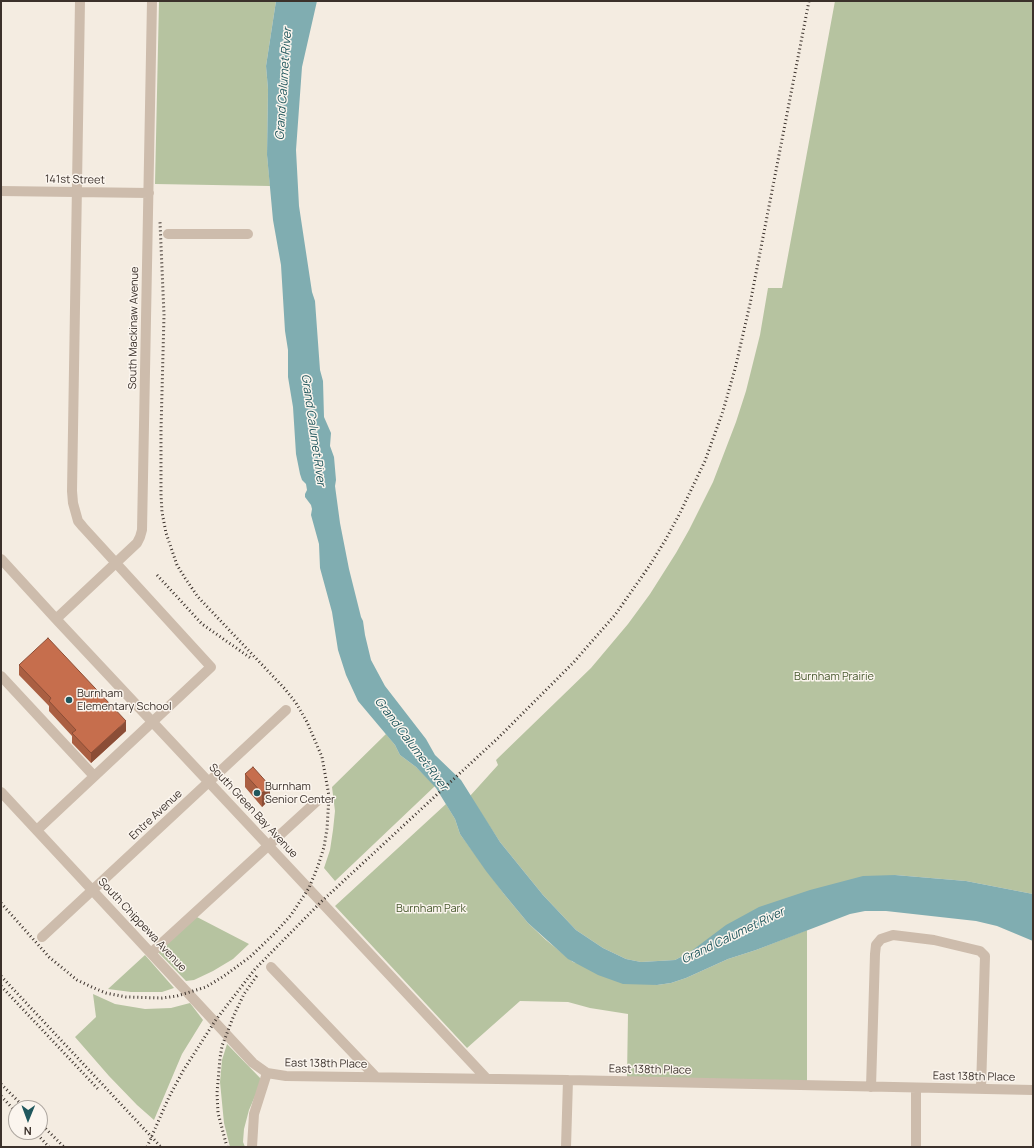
<!DOCTYPE html>
<style>
body{margin:0}
#map{position:relative;width:1034px;height:1148px;overflow:hidden;background:#f4ece1;font-family:Manrope,sans-serif}
canvas{display:block}
.frame{position:absolute;inset:0;border:2px solid #3b312b;pointer-events:none}
.north{position:absolute;left:8px;top:1100px;width:40px;height:40px;box-sizing:border-box;background:#fbf5ee;border:1px solid #aea7a0;border-radius:50%;rotate:181deg;font-size:11px;font-weight:700;line-height:16px;text-align:center;color:#3b312b}
.north::after{content:'';display:block;margin:auto;width:14px;height:18px;background:#20575d;clip-path:polygon(50% 0,100% 100%,50% 72%,0 100%)}
</style>
<div id="map">
<canvas width="1034" height="1148"></canvas>
<div class="frame"></div>
<div class="north">N</div>
</div>
<script>
const c = document.querySelector('canvas').getContext('2d');
c.lineJoin = 'round';
function fillPath(path, color) {
  c.fillStyle = color;
  c.fill(path, 'evenodd');
}
function shape(rows) {
  const path = new Path2D();
  for (const r of rows) {
    path.moveTo(r[0], r[1]);
    for (let i = 2; i < r.length; i += 2) path.lineTo(r[i], r[i + 1]);
  }
  return path;
}
function trace(path, color, width, dash) {
  c.strokeStyle = color;
  c.lineWidth = width;
  c.lineCap = dash ? 'butt' : 'round';
  c.setLineDash(dash || []);
  c.stroke(path);
}
function write(font, color, halo, rows, align = 'center') {
  c.font = font + ' Manrope,sans-serif';
  c.lineWidth = 3;
  c.setLineDash([]);
  c.textBaseline = 'middle';
  c.strokeStyle = halo;
  c.fillStyle = color;
  for (const [text, x, y, turn = 0] of rows) {
    c.save();
    c.translate(x, y);
    c.rotate((+turn || 0) * Math.PI / 180);
    c.textAlign = isNaN(turn) ? turn : align;
    if (halo) c.strokeText(text, 0, 0);
    c.fillText(text, 0, 0);
    c.restore();
  }
}
fillPath(shape([
 [159,1,276,1,266,66,268,89,267,155,270,186,155,184],
 [835,1,1033,1,1033,894,966,881,895,875,705,942,690,952,675,960,641,962,626,959,603,948,576,930,543,895,500,842,470,796,498,765,496,760,591,668,628,624,650,594,676,553,689,530,713,482,736,422,746,391,760,335,768,288,782,288],
 [386,734,395,745,400,755,416,767,435,786,335,881,324,868,330,850,333,830,335,811,332,787],
 [446,804,455,819,460,834,504,894,528,923,546,940,573,962,657,985,671,983,686,978,728,959,756,950,807,930,807,1081,627,1077,628,1014,590,1008,568,1002,520,1001,467,1048,335,906],
 [195,916,249,944,233,959,213,971,194,980,186,981,157,951],
 [145,955,174,988,162,992,131,992,108,989],
 [93,994,115,1004,145,1009,171,1008,190,1003,203,1020,182,1054,154,1120,137,1105,109,1076,75,1037,96,1017],
 [227,1044,262,1080,249,1110,244,1129,243,1142,245,1147,230,1147,224,1123,220,1082,222,1060]
]), '#b6c3a0');
fillPath(shape([
 [276,1,317,1,302,67,296,150,299,206,312,292,315,301,320,370,323,381,324,417,331,433,330,446,334,457,336,480,335,486,340,523,349,569,361,617,363,621,365,635,371,660,385,686,426,739,435,755,461,780,500,842,543,895,576,930,603,948,626,959,641,962,675,960,690,952,726,925,759,907,810,890,863,876,895,875,966,881,1033,894,1033,941,997,926,976,921,886,911,865,911,850,914,756,950,728,959,686,978,671,983,657,985,623,984,598,975,568,959,528,923,504,894,486,871,460,834,455,819,436,788,416,767,400,755,395,745,358,701,346,675,338,650,332,612,320,568,319,544,311,515,312,509,311,505,305,497,305,494,307,490,306,484,302,480,300,474,296,454,293,407,288,377,288,350,285,331,281,265,273,220,267,155,268,89,266,66]
]), '#80adb1');
trace(shape([
 [1,191,149,193],
 [168,234,248,234],
 [1,559,56,619,487,1079],
 [56,619,137,543,140,537,142,530,152,1],
 [1,676,94,776],
 [1,792,253,1063,267,1073,286,1076,568,1080,1033,1090],
 [37,830,211,667,83,527,78,521,73,503,72,491,80,1],
 [42,937,286,710],
 [151,953,317,801],
 [271,967,376,1077],
 [871,1087,875,954,876,945,881,939,893,935,934,940,980,951,985,956,981,1089],
 [916,1088,916,1147],
 [252,1147,254,1114,267,1073],
 [566,1147,568,1080]
]), '#cdbcac', 10);
trace(shape([
 [157,575,202,624,252,659],
 [1,903,49,957,77,980,94,988,106,993,126,997,162,998,177,996,206,987,224,976,250,957,275,933,291,915,309,888,318,866,324,847,327,829,329,796,322,757,307,722,296,703,285,689,198,597,185,578,177,565,166,533,162,512,161,495,161,430,164,315,160,222],
 [1,976,161,1147],
 [1,986,98,1089],
 [1,1084,25,1108],
 [1,1096,16,1112],
 [40,1123,64,1147],
 [35,1132,49,1147],
 [147,1147,169,1097,183,1071,215,1021,255,969,322,901,498,738,573,663,615,615,650,565,666,539,680,513,705,461,723,411,735,369,750,304,809,1],
 [227,1147,218,1113,217,1093,220,1058,222,1046,234,1015,244,994,258,974]
]), '#3b312b', 3, [1, 3]);
fillPath(shape([
 [19,665,126,731,91,763,72,743,72,736,49,711,49,706,19,675],
 [245,774,270,799,262,807,245,787]
]), '#aa5f42');
fillPath(shape([
 [126,721,126,731,91,763,91,753],
 [270,786,270,799,262,807,262,793]
]), '#8b4d36');
const building = shape([
 [48,638,126,721,91,753,72,733,76,730,49,701,51,698,19,665,48,638],
 [253,767,270,786,262,793,245,774,253,767]
]);
fillPath(building, '#c66e4d');
trace(building, '#8b4d36', 1);
for (const [x, y, r, color] of [
 [69,700,4,"#20575d"],
 [257,793,4,"#20575d"]
]) {
  const dot = new Path2D();
  dot.arc(x, y, r, 0, 2 * Math.PI);
  c.fillStyle = color;
  c.fill(dot);
  trace(dot, '#fbf5ee', 1.5);
}
write('11px', '#3b312b', '#fbf5ee', [
 ["141st Street",75,180,1],
 ["South Mackinaw Avenue",134,328,-89],
 ["South Green Bay Avenue",253,811,47],
 ["Entre Avenue",156,815,-43],
 ["South Chippewa Avenue",142,925,47],
 ["East 138th Place",326,1064,1],
 ["East 138th Place",650,1070,1],
 ["East 138th Place",974,1077,1]
]);
write('11px', '#48592f', '#fbf5ee', [
 ["Burnham Prairie",834,677],
 ["Burnham Park",431,909]
]);
write('11px', '#3b312b', '#fbf5ee', [
 ["Burnham",77,694],
 ["Elementary School",77,707],
 ["Burnham",265,787],
 ["Senior Center",265,800]
], 'left');
write('italic 12px', '#20575d', '#fbf5ee', [
 ["Grand Calumet River",284,84,-86],
 ["Grand Calumet River",313,430,82],
 ["Grand Calumet River",411,744,53],
 ["Grand Calumet River",733,936,-26]
]);
</script>
